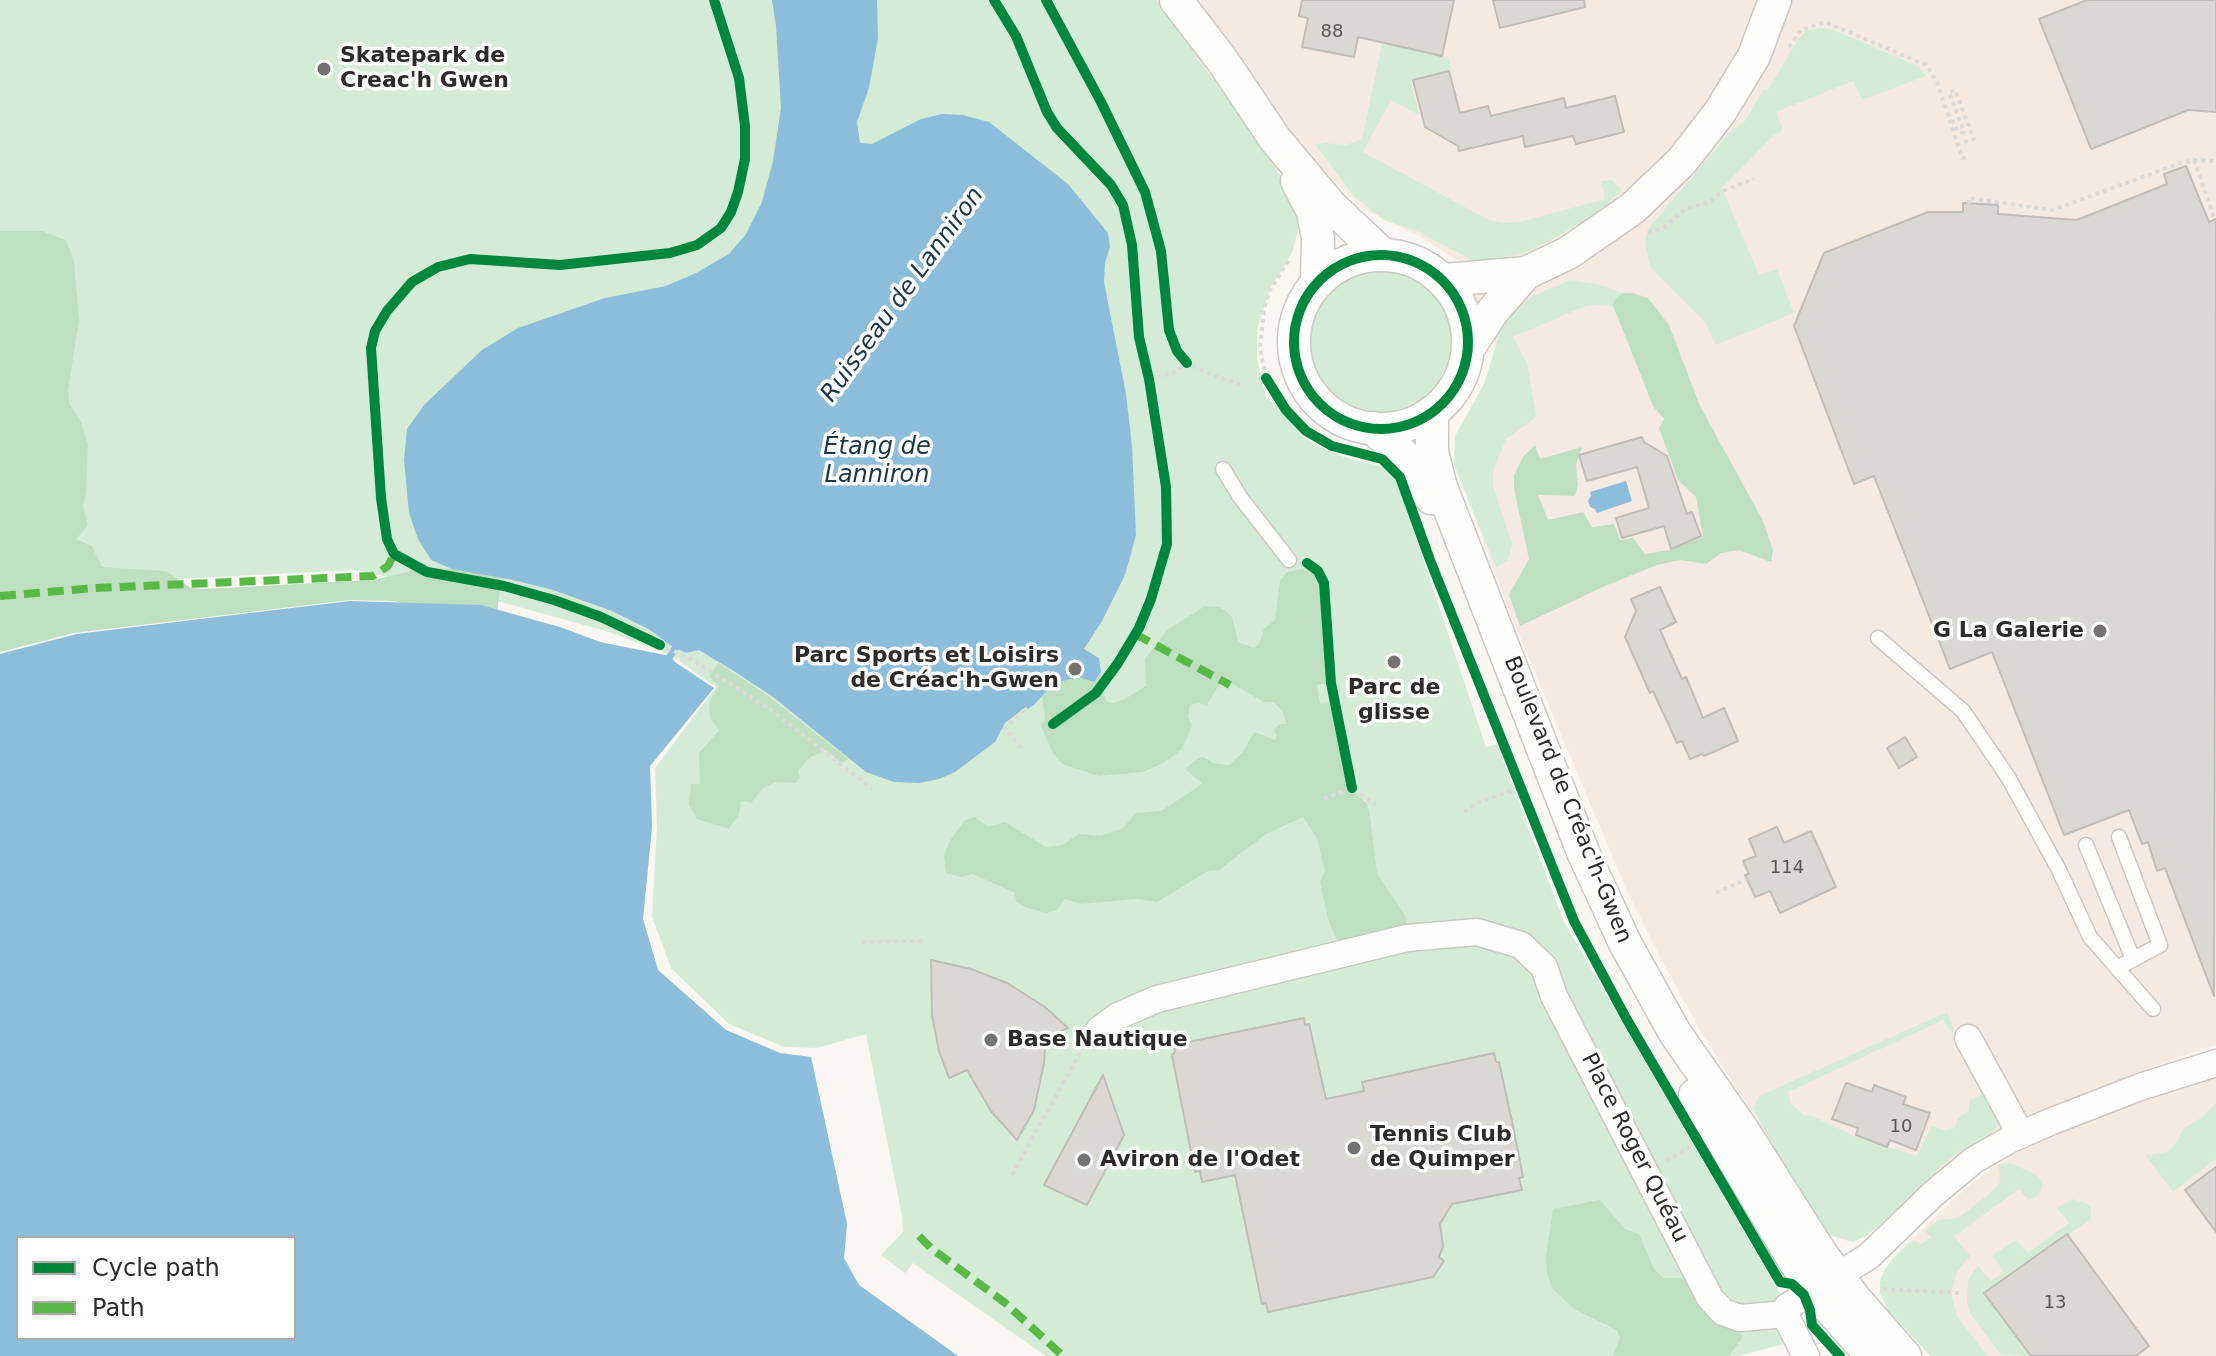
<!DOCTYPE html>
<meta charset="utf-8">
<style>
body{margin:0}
#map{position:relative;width:2216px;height:1356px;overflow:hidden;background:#faf6f2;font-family:"DejaVu Sans",sans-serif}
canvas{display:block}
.legend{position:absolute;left:16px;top:1236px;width:280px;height:104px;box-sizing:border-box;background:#fff;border:2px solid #abaaa9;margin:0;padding:10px 14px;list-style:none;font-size:24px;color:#2e2a27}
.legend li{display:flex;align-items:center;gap:16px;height:40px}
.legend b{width:40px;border:2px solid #abaaa9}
</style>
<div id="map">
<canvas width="2216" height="1356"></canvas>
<ul class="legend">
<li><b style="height:10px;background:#00873e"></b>Cycle path</li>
<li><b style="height:10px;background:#58b947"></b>Path</li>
</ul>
</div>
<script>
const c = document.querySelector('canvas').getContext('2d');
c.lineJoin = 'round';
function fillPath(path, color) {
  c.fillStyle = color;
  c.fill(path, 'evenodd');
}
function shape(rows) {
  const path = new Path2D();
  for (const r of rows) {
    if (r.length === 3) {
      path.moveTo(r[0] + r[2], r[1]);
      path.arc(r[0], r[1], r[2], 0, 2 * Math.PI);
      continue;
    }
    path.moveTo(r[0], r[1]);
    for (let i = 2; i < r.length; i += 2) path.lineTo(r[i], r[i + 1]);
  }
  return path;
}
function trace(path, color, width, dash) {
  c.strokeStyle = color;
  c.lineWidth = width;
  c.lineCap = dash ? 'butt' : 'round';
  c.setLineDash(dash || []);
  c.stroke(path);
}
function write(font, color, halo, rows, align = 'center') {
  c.font = font + ' "DejaVu Sans",sans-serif';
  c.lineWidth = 7;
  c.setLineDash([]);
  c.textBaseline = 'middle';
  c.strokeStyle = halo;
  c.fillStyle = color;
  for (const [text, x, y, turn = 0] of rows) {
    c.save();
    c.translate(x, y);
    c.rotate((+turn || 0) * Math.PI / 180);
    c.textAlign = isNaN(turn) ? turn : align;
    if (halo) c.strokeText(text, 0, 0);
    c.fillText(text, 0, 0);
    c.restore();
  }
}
fillPath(shape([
 [1156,0,2216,0,2216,1045,2179,1057,2081,1100,1939,1179,1866,1236,1853,1242,1829,1235,1698,1027,1660,957,1627,891,1509,611,1460,477,1456,456,1495,361,1494,341,1460,262,1421,237,1363,209,1169,17],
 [2216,1076,2216,1356,1931,1356,1882,1298,1882,1283,1891,1262,1903,1248,1964,1190,2009,1156,2130,1103]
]), '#f5eae1');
fillPath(shape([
 [0,0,1156,0,1265,151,1300,206,1304,222,1299,227,1292,253,1270,289,1257,330,1257,359,1266,397,1283,411,1302,436,1314,444,1344,457,1388,468,1394,472,1486,747,1497,744,1564,922,1806,1338,1739,1356,1046,1356,913,1263,905,1273,881,1255,903,1232,902,1216,866,1034,817,1048,784,1047,729,1024,671,968,652,917,657,827,655,768,716,687,671,655,674,662,714,688,650,766,652,827,643,919,658,970,726,1030,780,1053,811,1057,847,1224,844,1258,859,1285,958,1356,0,1356,0,654,77,634,350,601,560,627,600,642,662,656,670,655,609,632,469,593,353,570,115,582,0,570],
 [18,1238,294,1238,294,1338,18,1338],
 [1819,28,1832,29,1918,66,1926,76,1862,100,1853,81,1776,112,1783,130,1773,136,1722,188,1759,275,1777,269,1794,313,1716,345,1705,322,1650,267,1645,243,1648,229,1730,132,1745,121,1763,90,1768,90,1797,41,1805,31],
 [1382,43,1449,58,1451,70,1411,80,1419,115,1391,100,1363,152,1487,219,1502,223,1520,222,1605,199,1601,181,1612,180,1622,190,1605,207,1557,237,1523,253,1494,260,1476,262,1417,231,1384,220,1353,195,1316,145,1325,143,1346,145,1362,139],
 [1380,341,73],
 [1571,280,1597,284,1623,293,1617,297,1613,303,1614,308,1605,304,1586,306,1513,337,1527,363,1536,414,1535,418,1506,439,1493,471,1493,486,1512,544,1508,560,1496,567,1454,465,1455,436,1484,384,1500,332,1507,318,1532,296],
 [1947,1012,1955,1031,1952,1033,1943,1020,1788,1092,1791,1104,1805,1116,1810,1115,1854,1136,1917,1156,1932,1126,1946,1131,1955,1127,1958,1118,1969,1110,1969,1101,1985,1093,2001,1121,1992,1133,1954,1155,1938,1169,1927,1188,1866,1236,1853,1242,1829,1235,1821,1228,1782,1163,1754,1109,1759,1096],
 [2216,1103,2216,1159,2173,1192,2145,1155,2168,1152,2177,1142,2183,1129,2204,1116],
 [2008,1162,2037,1175,2043,1184,2039,1195,2029,1200,2019,1189,1954,1236,1970,1256,1957,1272,1951,1292,1957,1316,1987,1356,1930,1356,1888,1310,1880,1293,1880,1281,1885,1269,1895,1256,1914,1240,1921,1244,1931,1237,1925,1231,1938,1220,1958,1218,1993,1191,2000,1182,1999,1165],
 [2072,1199,2087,1203,2091,1208,2091,1219,1985,1293,2031,1356,2001,1355,1970,1313,1967,1301,1968,1279,1978,1266,1991,1281,2004,1272,1992,1255,2016,1240,2028,1253,2069,1223,2057,1208]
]), '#d4ecd5');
fillPath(shape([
 [0,231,42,231,66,240,74,261,79,320,68,390,69,403,81,422,88,444,86,493,83,506,88,525,76,539,92,546,102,567,166,571,191,588,204,589,373,580,428,567,489,572,501,580,495,628,394,601,350,600,74,633,0,652],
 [1623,293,1633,293,1648,298,1669,325,1700,406,1763,521,1773,550,1771,562,1739,550,1721,553,1706,564,1681,560,1657,565,1605,586,1520,626,1509,595,1529,559,1514,489,1514,475,1523,457,1535,445,1540,459,1582,447,1576,464,1578,485,1575,496,1538,495,1548,520,1583,512,1592,527,1614,524,1620,540,1633,538,1645,554,1669,550,1703,537,1696,497,1678,480,1659,428,1664,419,1653,406,1614,308,1613,303,1617,297],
 [1302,569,1318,573,1323,586,1330,683,1317,685,1320,704,1333,703,1350,788,1367,804,1370,816,1377,874,1405,915,1407,929,1339,945,1328,919,1320,882,1325,871,1317,838,1303,817,1266,834,1219,870,1208,871,1157,902,1136,899,1081,904,1065,899,1057,910,1046,913,1028,908,1016,902,1015,893,973,874,961,877,946,873,944,856,949,842,965,820,975,817,988,827,1005,822,1046,847,1062,845,1079,834,1101,836,1123,828,1136,813,1161,811,1198,787,1202,783,1185,769,1198,758,1204,757,1213,763,1229,765,1243,752,1254,732,1275,740,1277,736,1274,730,1279,724,1287,724,1282,711,1274,702,1264,702,1226,680,1220,683,1207,705,1198,703,1190,705,1188,717,1192,725,1188,736,1181,750,1163,763,1143,772,1099,776,1062,764,1053,753,1041,726,1045,718,1042,697,1054,683,1079,676,1094,682,1099,676,1103,680,1099,686,1107,701,1112,703,1125,699,1146,686,1145,659,1167,630,1205,606,1220,607,1226,611,1232,617,1238,642,1254,648,1259,644,1264,629,1275,620,1280,581,1287,572],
 [718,663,767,695,848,759,842,763,826,750,809,758,798,771,800,778,795,783,775,782,762,789,751,803,741,801,739,814,729,829,697,819,689,805,691,784,700,784,699,753,719,730,710,718,709,709,710,700,719,687,709,676],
 [1600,1200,1625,1229,1639,1234,1654,1269,1663,1278,1688,1278,1738,1326,1742,1338,1729,1356,1613,1356,1620,1338,1617,1330,1574,1309,1553,1289,1547,1273,1546,1255,1553,1209]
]), '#bee0c1');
fillPath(shape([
 [772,0,877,0,878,38,869,88,857,122,860,143,872,144,921,119,942,114,963,115,989,122,1068,184,1108,233,1110,247,1105,263,1104,282,1126,394,1132,446,1136,535,1125,575,1102,621,1084,649,1099,658,1101,672,1094,682,1079,677,1054,683,1034,705,1028,709,1026,707,1005,723,995,742,955,772,939,779,919,783,894,782,866,772,772,696,732,670,699,650,686,653,670,645,650,630,612,611,553,590,513,580,452,569,431,560,418,539,409,513,404,460,407,429,425,404,482,350,518,328,605,298,666,286,696,273,729,254,746,234,762,202,773,161,781,108,776,26],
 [1626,481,1632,501,1597,513,1595,509,1590,507,1588,500,1591,496,1590,492],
 [350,601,481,605,560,627,600,642,670,656,675,662,714,688,650,766,652,827,643,919,658,970,726,1030,780,1053,811,1057,847,1224,844,1258,859,1285,958,1356,0,1356,0,654,77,634],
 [18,1238,294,1238,294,1338,18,1338]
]), '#8cbedc');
trace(shape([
 [665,664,680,641]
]), '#8cbedc', 7);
const building = shape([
 [1302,0,1454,0,1442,56,1358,37,1354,57,1302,47,1308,18,1299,16,1302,0],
 [1493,0,1584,0,1585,7,1500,28,1493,0],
 [2087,0,2216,0,2216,112,2188,110,2091,149,2039,19,2087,0],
 [1449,71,1460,113,1488,106,1491,116,1564,98,1566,108,1615,96,1624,132,1576,144,1573,136,1525,147,1523,136,1459,151,1458,146,1425,127,1413,80,1449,71],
 [2186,166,2209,222,2216,219,2214,996,2165,868,2157,871,2148,842,2142,844,2129,810,2064,835,1992,652,1950,669,1874,476,1854,484,1794,326,1824,253,1928,212,1963,212,1963,203,1998,205,1998,214,2077,220,2167,184,2164,174,2186,166],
 [1642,437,1644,442,1667,456,1687,514,1692,512,1701,536,1671,549,1664,526,1622,538,1616,518,1649,508,1637,467,1587,481,1579,455,1642,437],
 [1660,587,1676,622,1660,630,1682,679,1686,677,1703,718,1724,708,1738,741,1704,756,1702,754,1690,759,1682,741,1677,743,1653,691,1650,693,1625,637,1636,611,1631,599,1660,587],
 [1905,737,1917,757,1899,768,1887,748,1905,737],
 [1777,827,1784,843,1811,831,1836,887,1780,913,1770,891,1755,897,1745,875,1749,874,1743,861,1756,856,1749,839,1777,827],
 [931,960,971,969,1007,983,1045,1007,1068,1028,1046,1037,1044,1063,1034,1110,1017,1140,991,1111,967,1070,949,1078,939,1051,932,1015,931,960],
 [1304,1018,1305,1025,1309,1024,1326,1099,1364,1091,1362,1082,1494,1053,1496,1062,1499,1062,1513,1126,1523,1177,1519,1178,1522,1190,1452,1204,1440,1224,1443,1246,1439,1257,1444,1261,1433,1277,1268,1312,1266,1303,1262,1304,1235,1175,1202,1182,1200,1171,1195,1172,1172,1055,1175,1052,1174,1045,1304,1018],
 [1103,1075,1124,1135,1087,1205,1044,1185,1103,1075],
 [1846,1083,1872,1092,1874,1085,1906,1097,1903,1104,1930,1113,1916,1150,1890,1140,1887,1147,1856,1135,1858,1128,1832,1119,1846,1083],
 [2216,1167,2216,1232,2185,1190,2216,1167],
 [2067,1234,2149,1346,2136,1356,2031,1356,1984,1293,2067,1234]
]);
fillPath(building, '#dbd8d4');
trace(building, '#c0bcb9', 2);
const service = shape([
 [1223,469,1240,497,1289,560],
 [1878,638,1963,711,2008,777,2059,870,2090,937,2153,1009],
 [2086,845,2133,959],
 [2117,968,2160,945,2119,837]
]);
const minor = shape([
 [1099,1030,1118,1016,1157,999,1407,938,1477,932,1521,945,1544,967,1554,996,1710,1298,1723,1312,1740,1318,1786,1314],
 [1968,1038,2021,1135],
 [1806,1356,1787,1319,1787,1307,1869,1256,1933,1194,1974,1160,2011,1139,2050,1122,2140,1087,2216,1063]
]);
const tertiary = shape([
 [1176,0,1222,60,1275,139,1331,206,1383,255],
 [1297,181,1313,212,1315,222,1318,238,1317,283],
 [1381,342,87],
 [1445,280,1526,273,1568,253,1633,208,1682,161,1720,112,1754,56,1775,0],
 [1468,349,1492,312,1526,273],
 [1432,412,1432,452,1441,487,1583,852,1625,943,1675,1033,1744,1132,1822,1255,1855,1299,1905,1356],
 [1373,428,1413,464,1431,498],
 [1695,1095,1795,1262,1822,1300,1872,1356]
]);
trace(service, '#cbc7c4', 17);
trace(minor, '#cbc7c4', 29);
trace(tertiary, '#cbc7c4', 35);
trace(shape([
 [714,0,739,78,745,126,742,176,735,204,727,219,708,240,670,253,560,265,470,259,438,267,412,282,380,322,371,348,381,498,387,539,394,554,427,572,536,594,601,617,693,660,774,712,872,789],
 [994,0,1016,36,1047,112,1057,128,1111,185,1123,205,1132,245,1139,337,1149,379,1166,487,1167,544,1151,599,1139,628,1118,663,1096,693,1053,724],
 [1789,47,1801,30,1825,22,1926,65,1937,82,1962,158,1970,159],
 [1948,113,1959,133,1964,132,1949,92,1955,90,1974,139,1956,145],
 [2194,160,2215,220],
 [1969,204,1969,198,2052,210,2181,163,2194,160,2216,161],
 [1648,233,1663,228,1687,208,1708,203,1723,191,1754,179],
 [1266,378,1260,348,1264,309,1270,290,1289,260],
 [1149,379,1173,373,1187,363,1214,376,1242,385],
 [1021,748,1005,728,1024,710],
 [1324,799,1352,788,1376,805],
 [1464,812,1477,803,1519,788],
 [1716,893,1747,879],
 [862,942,922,941],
 [1666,1160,1694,1146],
 [1012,1175,1083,1048],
 [1883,1289,1959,1293]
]), '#dbdad9', 4, [4, 4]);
trace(service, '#fefefd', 14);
trace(minor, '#fefefd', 26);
trace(tertiary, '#fefefd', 32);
trace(shape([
 [0,596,95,588,373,576,388,566,394,554],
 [1135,634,1230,685],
 [919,1236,932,1249,1004,1302,1063,1356]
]), '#58b947', 8, [16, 8]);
trace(shape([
 [994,0,1016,36,1047,112,1057,128,1111,185,1123,205,1132,245,1139,337,1149,379,1166,487,1167,544,1151,599,1139,628,1118,663,1096,693,1053,724],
 [1046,0,1101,102,1145,192,1161,251,1169,330,1177,351,1187,363],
 [1381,342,87],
 [1266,378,1286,410,1306,431,1332,446,1382,459,1400,477,1430,560,1574,921,1626,1018,1780,1282,1792,1284,1804,1295,1810,1310,1812,1325,1840,1356],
 [1307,563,1318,571,1324,583,1331,683,1352,788],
 [660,645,601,617,554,600,504,586,427,572,394,554,387,539,381,498,371,348,375,331,387,311,412,282,438,267,470,259,560,265,670,253,697,245,721,228,731,212,738,192,745,159,745,126,739,78,714,0]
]), '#00873e', 10);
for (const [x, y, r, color] of [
 [324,69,8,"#75716e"],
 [2100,631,8,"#75716e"],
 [1394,662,8,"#75716e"],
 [1075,669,8,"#75716e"],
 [991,1040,8,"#75716e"],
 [1354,1148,8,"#75716e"],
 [1084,1160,8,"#75716e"]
]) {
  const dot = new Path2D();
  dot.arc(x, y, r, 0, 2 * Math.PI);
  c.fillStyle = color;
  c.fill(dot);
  trace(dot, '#fff', 3);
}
write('18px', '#595652', null, [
 ["88",1332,32],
 ["114",1787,868],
 ["10",1901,1127],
 ["13",2055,1303]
]);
write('bold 22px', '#2e2a27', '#fff', [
 ["Skatepark de",340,56],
 ["Creac'h Gwen",340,81],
 ["G La Galerie",2084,631,"right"],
 ["Parc Sports et Loisirs",1059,656,"right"],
 ["de Créac'h-Gwen",1059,681,"right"],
 ["Parc de",1394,688,"center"],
 ["glisse",1394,713,"center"],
 ["Base Nautique",1007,1040],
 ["Tennis Club",1370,1135],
 ["de Quimper",1370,1160],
 ["Aviron de l'Odet",1100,1160]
], 'left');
write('22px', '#2e2a27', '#fff', [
 ["Boulevard de Créac'h-Gwen",1567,800,68],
 ["Place Roger Quéau",1634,1148,63]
]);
write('italic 24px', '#18384c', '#fff', [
 ["Ruisseau de Lanniron",903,295,-54],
 ["Étang de",877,448],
 ["Lanniron",877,476]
]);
</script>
